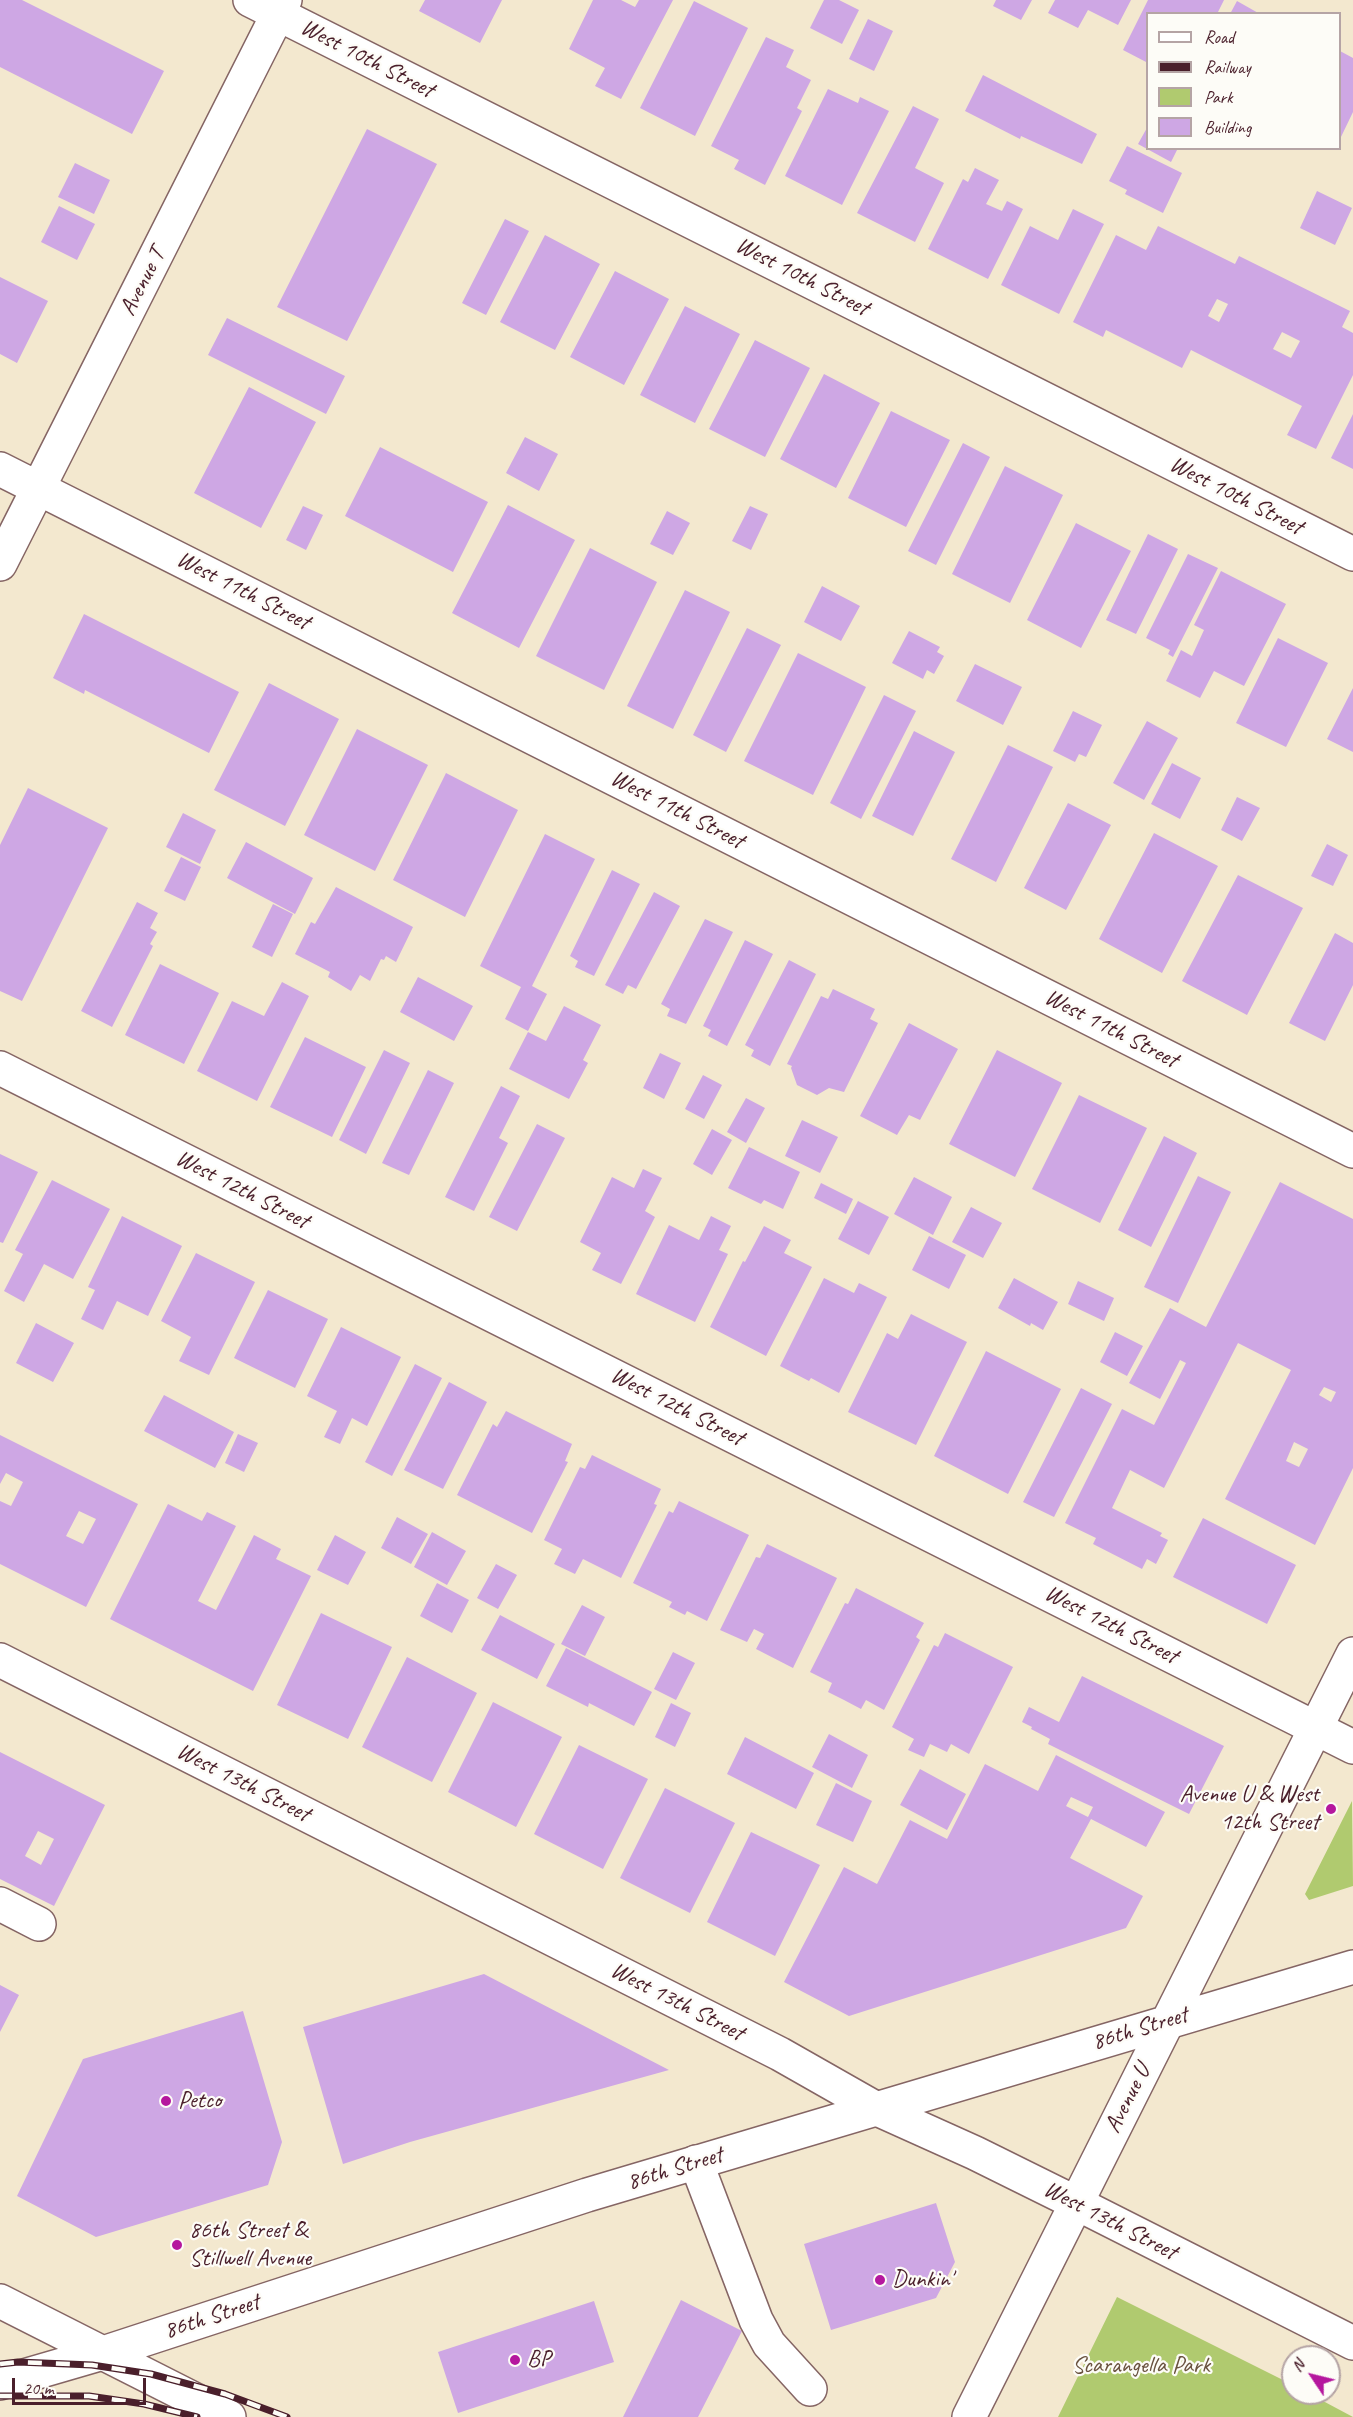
<!DOCTYPE html>
<style>
body{margin:0}
#map{position:relative;width:1353px;height:2417px;overflow:hidden;background:#f3e8cf;font-family:Caveat,sans-serif}
canvas{display:block}
.legend{position:absolute;left:1146px;top:12px;width:195px;height:138px;box-sizing:border-box;background:#fdfcf7;border:2px solid #b5a4a5;margin:0;padding:8px 10px;list-style:none;font-size:18px;color:#4a1f2b}
.legend li{display:flex;align-items:center;gap:12px;height:30px}
.legend b{width:30px;border:2px solid #b5a4a5}
.north{position:absolute;left:1281px;top:2345px;width:60px;height:60px;box-sizing:border-box;background:#fdfcf7;border:2px solid #b5a4a5;border-radius:50%;rotate:305deg;font-size:16px;font-weight:700;line-height:24px;text-align:center;color:#4a1f2b}
.north::after{content:'';display:block;margin:auto;width:21px;height:27px;background:#b5179e;clip-path:polygon(50% 0,100% 100%,50% 72%,0 100%)}
.scale{position:absolute;left:12px;top:2378px;width:134px;height:27px;box-sizing:border-box;border:3px solid #4a1f2b;border-top:0;padding-left:8px;font-size:18px;line-height:21px;white-space:nowrap;color:#4a1f2b;-webkit-text-stroke:4px #fdfcf7;paint-order:stroke}
</style>
<div id="map">
<canvas width="1353" height="2417"></canvas>
<ul class="legend">
<li><b style="height:8px;background:#fff"></b>Road</li>
<li><b style="height:8px;background:#4a1f2b"></b>Railway</li>
<li><b style="height:16px;background:#b0ca6f"></b>Park</li>
<li><b style="height:16px;background:#cea7e4"></b>Building</li>
</ul>
<div class="north">N</div>
<div class="scale">20 m</div>
</div>
<script>
const c = document.querySelector('canvas').getContext('2d');
c.lineJoin = 'round';
function fillPath(path, color) {
  c.fillStyle = color;
  c.fill(path, 'evenodd');
}
function shape(rows) {
  const path = new Path2D();
  for (const r of rows) {
    path.moveTo(r[0], r[1]);
    for (let i = 2; i < r.length; i += 2) path.lineTo(r[i], r[i + 1]);
  }
  return path;
}
function trace(path, color, width, dash) {
  c.strokeStyle = color;
  c.lineWidth = width;
  c.lineCap = dash ? 'butt' : 'round';
  c.setLineDash(dash || []);
  c.stroke(path);
}
function write(font, color, halo, rows, align = 'center') {
  c.font = font + ' Caveat,sans-serif';
  c.lineWidth = 4.5;
  c.setLineDash([]);
  c.textBaseline = 'middle';
  c.strokeStyle = halo;
  c.fillStyle = color;
  for (const [text, x, y, turn = 0] of rows) {
    c.save();
    c.translate(x, y);
    c.rotate((+turn || 0) * Math.PI / 180);
    c.textAlign = isNaN(turn) ? turn : align;
    if (halo) c.strokeText(text, 0, 0);
    c.fillText(text, 0, 0);
    c.restore();
  }
}
fillPath(shape([
 [1352,1801,1353,1886,1309,1900,1305,1894],
 [1117,2297,1293,2385,1293,2393,1308,2393,1353,2417,1058,2417]
]), '#b0ca6f');
fillPath(shape([
 [0,0,22,0,164,71,132,134,0,67],
 [425,0,502,0,480,43,419,11],
 [593,0,621,0,635,7,639,0,673,0,621,99,595,86,605,68,569,49],
 [824,0,839,0,859,10,842,44,810,28],
 [996,0,1032,0,1021,20,993,6],
 [1055,0,1131,0,1118,25,1088,10,1078,28,1048,13],
 [1148,0,1224,0,1217,14,1148,14,1148,63,1123,50],
 [694,1,748,28,695,136,640,108],
 [1237,1,1260,14,1230,14],
 [868,19,893,31,874,71,849,59],
 [766,37,794,50,786,67,811,80,797,108,802,111,765,185,734,169,739,160,711,146],
 [1340,51,1353,58,1353,112,1340,139],
 [983,75,1097,134,1082,164,1021,136,1020,139,965,111],
 [828,89,858,103,860,97,889,111,842,205,785,176],
 [913,106,939,119,915,168,944,183,915,242,857,213],
 [1148,126,1148,148,1178,148,1171,162,1138,144],
 [367,129,437,164,347,341,277,307],
 [1127,146,1182,173,1163,213,1125,194,1127,190,1109,181],
 [75,163,110,180,94,214,58,197],
 [975,168,999,180,986,204,1002,211,1007,201,1023,209,988,279,928,249,963,179,968,182],
 [1317,191,1352,208,1335,245,1300,228],
 [59,206,95,224,77,260,41,242],
 [1073,209,1104,224,1059,314,1001,285,1030,226,1058,240],
 [505,219,529,231,486,315,462,303],
 [1158,226,1235,264,1239,256,1350,311,1342,327,1353,333,1353,375,1316,449,1287,435,1302,406,1191,350,1182,368,1106,330,1103,337,1073,322,1116,235,1146,250],
 [1217,299,1228,304,1219,322,1208,316],
 [1282,332,1300,341,1291,358,1273,349],
 [545,235,600,264,555,350,500,322],
 [615,271,669,299,624,385,570,357],
 [0,277,48,301,17,363,0,354],
 [685,306,740,334,695,423,640,395],
 [227,318,345,376,326,414,208,355],
 [755,340,810,368,765,457,709,429],
 [824,374,880,403,836,488,780,459],
 [249,387,316,422,261,528,194,493],
 [891,411,950,440,906,527,848,498],
 [1353,414,1353,469,1331,458],
 [525,437,558,454,539,491,506,473],
 [963,443,990,457,936,565,908,551],
 [380,447,488,502,453,572,345,516],
 [1005,466,1063,495,1010,603,952,574],
 [508,505,575,540,519,648,452,613],
 [303,506,323,515,306,550,286,540],
 [750,506,768,514,751,550,732,541],
 [667,511,690,523,673,555,650,544],
 [1076,523,1131,551,1081,648,1027,620],
 [1148,534,1178,549,1136,634,1106,620],
 [590,548,657,582,604,690,536,656],
 [1188,554,1218,568,1173,657,1168,654,1170,650,1146,638],
 [1221,571,1286,604,1244,686,1214,671,1200,698,1166,681,1181,650,1192,656,1204,630,1194,625],
 [822,586,860,606,841,641,804,622],
 [685,590,730,612,673,729,627,706],
 [84,614,239,692,209,753,85,690,84,694,53,678],
 [747,628,781,645,726,752,693,735],
 [909,631,940,647,937,652,944,656,934,674,927,670,923,679,892,663],
 [1278,638,1328,663,1286,747,1236,723],
 [798,653,866,687,813,795,744,761],
 [975,664,1022,687,1003,725,956,701],
 [269,683,339,719,285,826,214,790],
 [1353,688,1353,752,1327,739],
 [884,695,916,711,861,819,830,803],
 [1073,711,1102,725,1086,757,1079,754,1075,762,1053,751],
 [1147,721,1178,738,1144,800,1113,783],
 [357,729,428,765,375,871,304,835],
 [914,731,955,752,913,836,872,816],
 [1008,745,1053,767,996,882,951,859],
 [1172,763,1201,778,1180,819,1151,804],
 [446,773,518,810,465,917,393,880],
 [28,788,108,828,22,1001,0,991,0,845],
 [1237,797,1260,808,1242,841,1221,830],
 [1068,803,1111,825,1066,910,1024,888],
 [183,813,216,830,200,864,166,847],
 [1154,833,1218,866,1162,973,1099,939],
 [545,834,595,859,532,986,547,994,528,1031,505,1019,521,987,480,966],
 [246,842,313,878,295,914,227,878],
 [1327,844,1348,855,1333,886,1311,876],
 [181,857,201,867,185,901,164,891],
 [612,870,640,884,594,976,575,967,578,961,570,956],
 [1238,875,1303,908,1247,1015,1182,981],
 [336,887,413,927,396,962,386,956,384,960,381,959,370,981,360,975,351,991,328,977,330,972,295,954,311,922,315,924],
 [654,892,680,906,636,989,628,985,623,994,605,985],
 [137,902,158,913,150,928,157,932,150,944,153,946,112,1027,81,1011],
 [273,904,293,914,272,957,252,947],
 [705,919,733,932,686,1024,667,1016,670,1009,661,1004],
 [1335,933,1353,943,1353,985,1325,1041,1289,1023],
 [745,940,773,954,727,1046,708,1036,711,1030,703,1026],
 [789,960,816,974,770,1066,751,1056,754,1050,745,1045],
 [160,964,219,993,184,1064,125,1035],
 [418,977,473,1006,454,1041,400,1012],
 [282,982,309,996,257,1101,197,1071,232,1001,264,1016],
 [833,989,875,1009,870,1019,878,1023,844,1092,829,1088,817,1095,797,1085,791,1068,792,1066,787,1064,821,996,828,999],
 [564,1006,601,1025,583,1060,588,1063,569,1099,509,1069,528,1032,546,1041],
 [909,1023,958,1049,920,1120,909,1115,897,1135,860,1116],
 [305,1037,366,1067,332,1137,270,1107],
 [384,1050,410,1063,366,1154,339,1140],
 [997,1050,1062,1083,1015,1177,949,1144],
 [660,1053,681,1063,664,1099,643,1088],
 [428,1070,454,1083,409,1175,382,1163],
 [703,1075,722,1085,704,1119,685,1109],
 [501,1086,520,1096,499,1138,508,1143,474,1211,445,1197],
 [1079,1095,1147,1128,1100,1223,1032,1189],
 [746,1098,765,1108,746,1143,727,1132],
 [802,1120,838,1137,820,1173,785,1156],
 [537,1124,565,1138,517,1231,489,1217],
 [712,1129,732,1140,712,1175,693,1164],
 [1164,1136,1197,1153,1151,1247,1118,1230],
 [749,1147,800,1172,783,1209,764,1200,761,1204,728,1188],
 [0,1154,38,1172,3,1243,0,1242],
 [643,1169,662,1178,645,1211,655,1217,621,1284,592,1270,601,1253,580,1242,612,1177,634,1188],
 [1198,1176,1231,1192,1178,1303,1144,1287],
 [914,1177,952,1197,933,1235,894,1214],
 [52,1180,110,1209,73,1279,44,1264,24,1302,4,1291,23,1254,15,1250],
 [1280,1182,1353,1219,1353,1468,1315,1545,1225,1499,1291,1370,1238,1343,1164,1488,1130,1470,1112,1508,1162,1533,1160,1536,1168,1540,1156,1564,1147,1559,1142,1569,1093,1544,1096,1538,1065,1523,1122,1409,1154,1425,1186,1363,1180,1360,1160,1399,1129,1383,1170,1308,1206,1327],
 [1324,1387,1336,1392,1331,1402,1319,1395],
 [1294,1442,1308,1449,1299,1467,1286,1461],
 [821,1183,853,1199,846,1214,814,1198],
 [858,1201,889,1217,869,1255,838,1239],
 [971,1207,1002,1223,983,1258,952,1242],
 [122,1216,182,1246,148,1316,117,1301,103,1330,81,1319,95,1290,88,1287],
 [711,1216,731,1226,719,1250,728,1254,695,1322,636,1294,669,1225,699,1240],
 [764,1226,791,1240,784,1253,812,1267,766,1356,710,1327,743,1261,745,1262],
 [929,1236,966,1255,949,1289,912,1270],
 [196,1253,255,1282,209,1375,179,1361,191,1337,161,1321],
 [824,1278,854,1293,859,1283,887,1297,839,1393,811,1378,809,1381,780,1366],
 [1014,1278,1058,1302,1043,1330,1031,1323,1030,1326,998,1308],
 [1078,1281,1114,1298,1104,1321,1068,1304],
 [268,1290,328,1319,295,1388,234,1358],
 [911,1314,967,1342,916,1445,848,1412,887,1333,898,1339],
 [36,1323,74,1343,53,1382,16,1363],
 [341,1327,401,1357,367,1426,352,1418,340,1444,324,1437,337,1411,307,1396],
 [1115,1332,1143,1346,1127,1376,1100,1362],
 [986,1351,1061,1389,1008,1494,934,1456],
 [415,1364,442,1378,392,1476,365,1462],
 [449,1382,487,1402,443,1489,404,1470],
 [1081,1388,1112,1404,1054,1517,1023,1502],
 [164,1395,234,1432,215,1468,144,1431],
 [506,1411,572,1444,565,1461,568,1462,532,1533,457,1495,493,1424,497,1427],
 [238,1434,258,1443,244,1472,225,1463],
 [0,1435,138,1504,86,1607,0,1564,0,1501,11,1506,23,1482,6,1473,0,1484],
 [79,1511,96,1519,83,1544,66,1536],
 [592,1455,661,1489,654,1504,657,1505,621,1578,583,1559,575,1574,554,1564,562,1549,544,1540,580,1467,585,1469],
 [679,1501,749,1535,707,1621,687,1611,685,1615,669,1607,672,1602,633,1583,669,1511,673,1513],
 [168,1504,202,1521,207,1512,236,1526,198,1601,216,1610,254,1535,281,1549,276,1559,311,1576,253,1691,110,1619],
 [397,1517,428,1534,411,1564,381,1548],
 [1203,1518,1296,1565,1267,1624,1173,1577],
 [432,1532,466,1551,447,1585,414,1567],
 [335,1535,366,1552,348,1585,317,1570],
 [767,1544,837,1578,793,1668,756,1649,764,1634,754,1629,747,1642,720,1630,756,1557,760,1558],
 [496,1564,517,1575,498,1609,477,1598],
 [437,1583,469,1600,452,1633,420,1616],
 [856,1588,924,1623,916,1637,920,1640,884,1710,866,1700,861,1709,844,1700,828,1692,832,1683,810,1672,845,1603,848,1604],
 [582,1605,605,1617,585,1656,561,1644],
 [321,1613,392,1647,348,1739,277,1705],
 [500,1615,555,1644,537,1679,481,1650],
 [945,1633,1013,1667,969,1754,951,1744,947,1752,930,1744,924,1757,908,1750,914,1739,892,1727,934,1645,938,1647],
 [566,1648,652,1692,634,1726,589,1703,588,1707,546,1686],
 [673,1652,695,1663,676,1700,654,1689],
 [407,1657,477,1693,432,1782,362,1747],
 [1082,1676,1224,1746,1189,1814,1048,1744,1050,1739,1031,1729,1032,1727,1022,1722,1029,1707,1059,1722],
 [493,1702,562,1737,516,1827,448,1792],
 [671,1703,691,1713,675,1747,655,1737],
 [829,1734,868,1755,852,1788,812,1767],
 [745,1737,814,1773,796,1809,727,1774],
 [579,1745,648,1779,603,1869,534,1834],
 [0,1752,105,1805,54,1906,0,1879],
 [38,1831,54,1839,41,1865,25,1856],
 [1056,1755,1165,1812,1146,1847,1091,1819,1070,1858,1143,1896,1126,1928,849,2016,784,1982,844,1867,877,1884,910,1820,947,1839,985,1764,1038,1791],
 [1071,1797,1093,1807,1088,1817,1066,1806],
 [920,1769,966,1794,947,1830,900,1805],
 [836,1783,872,1801,853,1842,816,1825],
 [665,1788,735,1823,690,1913,620,1878],
 [751,1832,820,1865,775,1956,707,1922],
 [484,1974,669,2070,410,2142,343,2164,303,2027],
 [0,1985,19,1995,0,2032],
 [243,2011,282,2142,268,2185,96,2237,17,2196,83,2059],
 [936,2203,955,2262,936,2298,831,2330,804,2244],
 [681,2300,742,2331,698,2417,623,2417],
 [594,2301,614,2362,458,2413,438,2352]
]), '#cea7e4');
const minor = shape([
 [250,0,1353,554],
 [0,469,1353,1151],
 [0,564,285,0],
 [0,1068,1353,1747],
 [0,1660,780,2054,875,2108,975,2153,1076,2203,1353,2343],
 [0,1904,39,1924],
 [696,2162,756,2320,769,2344,810,2389],
 [969,2417,1168,2021]
]);
const major = shape([
 [1168,2021,1353,1654],
 [0,2301,229,2417],
 [0,2383,103,2353,587,2195,1353,1967]
]);
trace(minor, '#856564', 36);
trace(major, '#856564', 36);
trace(minor, '#fff', 33);
trace(major, '#fff', 33);
const rail = shape([
 [0,2364,18,2362,92,2365,151,2374,225,2394,287,2417],
 [0,2396,89,2396,144,2404,197,2417]
]);
trace(rail, '#4a1f2b', 7);
trace(rail, '#fdfcf7', 4.5, [14]);
for (const [x, y, r, color] of [
 [1331,1809,6,"#b5179e"],
 [166,2101,6,"#b5179e"],
 [177,2245,6,"#b5179e"],
 [880,2280,6,"#b5179e"],
 [515,2360,6,"#b5179e"]
]) {
  const dot = new Path2D();
  dot.arc(x, y, r, 0, 2 * Math.PI);
  c.fillStyle = color;
  c.fill(dot);
  trace(dot, '#fdfcf7', 2);
}
write('24px', '#4a1f2b', '#fdfcf7', [
 ["West 10th Street",367,59,27],
 ["West 10th Street",802,277,27],
 ["Avenue T",143,282,-63],
 ["West 10th Street",1236,496,27],
 ["West 11th Street",243,591,27],
 ["West 11th Street",677,810,27],
 ["West 11th Street",1111,1029,27],
 ["West 12th Street",242,1190,27],
 ["West 12th Street",677,1407,27],
 ["West 12th Street",1111,1625,27],
 ["West 13th Street",243,1783,27],
 ["West 13th Street",677,2002,27],
 ["86th Street",1140,2029,-17],
 ["Avenue U",1128,2099,-63],
 ["86th Street",675,2169,-17],
 ["West 13th Street",1110,2221,27],
 ["86th Street",212,2317,-18]
]);
write('24px', '#4a1f2b', '#fdfcf7', [
 ["Avenue U & West",1319,1795,"right"],
 ["12th Street",1319,1823,"right"],
 ["Petco",178,2101],
 ["86th Street &",189,2231],
 ["Stillwell Avenue",189,2259],
 ["Dunkin'",892,2280],
 ["BP",527,2360]
], 'left');
write('24px', '#69523f', '#fdfcf7', [
 ["Scarangella Park",1141,2366]
]);
</script>
